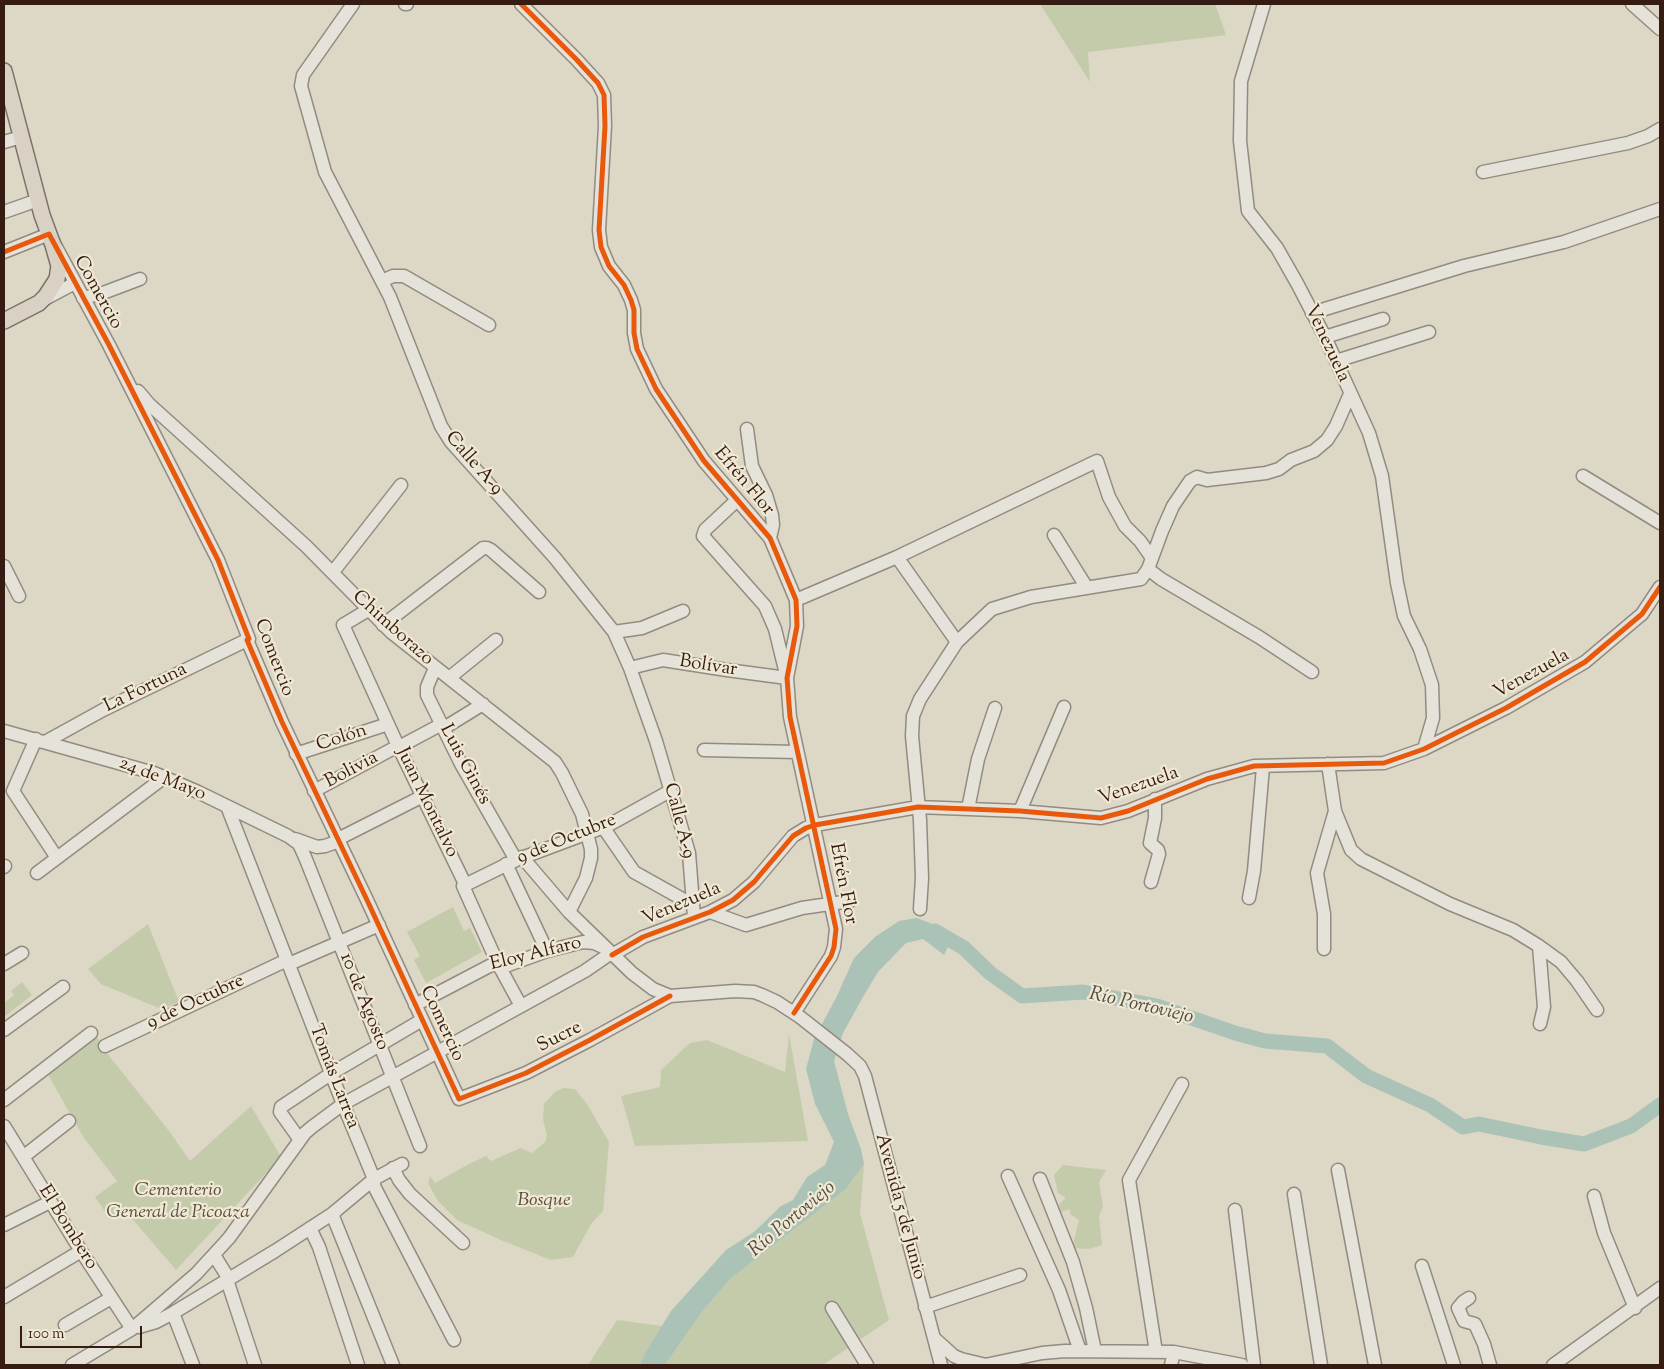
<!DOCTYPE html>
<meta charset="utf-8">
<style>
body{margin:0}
#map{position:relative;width:1664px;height:1369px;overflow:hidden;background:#ddd7c6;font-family:"Sorts Mill Goudy",serif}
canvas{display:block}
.frame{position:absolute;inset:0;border:5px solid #351b11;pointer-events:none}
.scale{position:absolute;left:20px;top:1326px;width:122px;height:22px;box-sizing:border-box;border:2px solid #351b11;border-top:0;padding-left:6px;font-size:15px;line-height:18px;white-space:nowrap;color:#351b11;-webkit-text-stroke:4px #efe8d4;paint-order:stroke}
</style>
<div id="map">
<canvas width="1664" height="1369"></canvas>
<div class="frame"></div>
<div class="scale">100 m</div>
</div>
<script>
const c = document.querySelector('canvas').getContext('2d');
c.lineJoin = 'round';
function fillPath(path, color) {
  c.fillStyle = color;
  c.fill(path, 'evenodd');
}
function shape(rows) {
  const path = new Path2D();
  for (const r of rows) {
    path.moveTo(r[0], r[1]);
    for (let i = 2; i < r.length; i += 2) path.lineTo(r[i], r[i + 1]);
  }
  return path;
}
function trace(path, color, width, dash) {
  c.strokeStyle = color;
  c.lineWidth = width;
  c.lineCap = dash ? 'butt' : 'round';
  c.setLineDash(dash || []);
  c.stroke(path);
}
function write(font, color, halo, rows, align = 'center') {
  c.font = font + ' "Sorts Mill Goudy",serif';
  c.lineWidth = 4.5;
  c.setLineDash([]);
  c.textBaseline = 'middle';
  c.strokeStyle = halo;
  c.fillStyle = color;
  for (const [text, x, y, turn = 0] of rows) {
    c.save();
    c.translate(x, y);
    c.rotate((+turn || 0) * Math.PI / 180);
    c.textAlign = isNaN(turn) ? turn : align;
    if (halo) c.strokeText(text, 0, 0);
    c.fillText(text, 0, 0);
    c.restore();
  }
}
fillPath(shape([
 [1040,4,1215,4,1226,35,1088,52,1090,82],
 [453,907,464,931,470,928,482,952,426,983,414,960,420,956,407,932],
 [148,924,179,1002,161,1009,101,984,88,969],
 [22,982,32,995,4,1017,4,1003,14,995,11,991],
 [789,1034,808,1141,635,1146,621,1096,660,1087,661,1070,690,1043,707,1040,785,1072],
 [96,1035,106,1052,169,1131,190,1161,251,1106,281,1157,176,1270,123,1208,110,1219,95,1197,117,1181,84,1138,47,1073],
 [563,1088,575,1089,587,1104,609,1142,606,1178,603,1211,591,1224,573,1257,551,1260,501,1240,457,1220,438,1201,428,1183,430,1176,435,1183,469,1164,486,1156,491,1161,521,1148,532,1153,545,1142,547,1135,543,1120,544,1104,555,1092],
 [864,1164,860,1213,889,1320,823,1365,665,1365,702,1312,730,1279,846,1189],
 [1063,1165,1106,1170,1099,1182,1103,1206,1099,1216,1102,1245,1089,1249,1072,1248,1079,1220,1070,1214,1070,1209,1061,1212,1059,1204,1066,1198,1058,1193,1054,1175],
 [617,1320,662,1326,644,1355,640,1365,588,1365]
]), '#c4cbab');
fillPath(shape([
 [917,918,940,927,954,934,944,955,923,939,906,943,878,972,863,997,843,1033,834,1061,848,1114,861,1149,864,1164,846,1189,730,1279,702,1312,665,1365,640,1365,644,1355,671,1311,726,1250,754,1232,781,1206,793,1200,807,1177,825,1165,834,1142,815,1104,806,1069,814,1039,836,998,854,958,875,937,899,921]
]), '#abc3b7');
trace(shape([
 [935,931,964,948,990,973,1022,996,1083,992,1157,1006,1235,1033,1265,1041,1327,1046,1366,1076,1430,1105,1463,1127,1479,1124,1541,1137,1584,1144,1631,1126,1660,1105]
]), '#abc3b7', 15);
const minor = shape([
 [353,4,303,75,301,86,325,172,390,297,441,426,451,442,555,558,614,632,630,668,656,741,689,853,694,917],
 [405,4,407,4],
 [521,4,576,59,598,83,604,95,605,126,599,230,601,247,609,266,624,285,631,300,634,310,634,333,637,349,656,389,704,461,770,538,796,600,797,626,787,678,790,717,836,929,834,947,831,956,794,1013],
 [1264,4,1241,81,1240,141,1248,211,1277,248,1298,285,1325,337,1369,433,1382,476,1397,583,1404,616,1420,649,1432,685,1433,718,1424,749],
 [1632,4,1660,29],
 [4,142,21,137],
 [1483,172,1628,143,1648,136,1660,129],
 [4,212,38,200],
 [4,252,49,234,109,345,218,560,249,639,247,640,282,722,367,900,459,1099,526,1073,590,1040,670,996],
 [382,281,393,276,404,276,489,325],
 [83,298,103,293,140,279],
 [43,300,75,283],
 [1312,313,1464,266,1564,242,1660,209],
 [1325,337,1383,319],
 [1336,361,1429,332],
 [138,391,149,404,306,546,391,632,555,762,562,773,582,814,591,849,591,858,586,878,569,912],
 [747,429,752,466,766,495,772,515,773,525,770,538],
 [1583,476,1660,523],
 [1054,535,1087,588],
 [897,557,957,642],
 [4,566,19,596],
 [1148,569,1161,579,1259,637,1312,672],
 [333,572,401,485],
 [796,600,897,557,1097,461,1109,497,1125,526,1140,541,1152,558],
 [368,610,343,625,398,746,465,884,463,886,497,962,521,1006],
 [383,625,483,548,487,548,491,550,539,592],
 [614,632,642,628,683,611],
 [435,668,427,687,427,695,461,764,516,860],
 [630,668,663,660,727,670,787,678,775,629,765,606,703,536,705,530,737,500],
 [449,678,496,640],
 [444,728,483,704],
 [4,731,154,773,198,792,288,836,299,844,305,857,420,1146],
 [36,739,13,791,57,858],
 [45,742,103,710,249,639],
 [704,750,797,752],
 [296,754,388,724],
 [1328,764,1335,811,1351,850,1361,859,1450,904,1513,930,1539,946,1561,962,1577,981,1597,1010],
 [314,791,398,746,399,747,442,724],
 [227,806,343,1104,374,1179,374,1186,454,1340],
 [968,809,978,759,995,708],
 [1020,811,1064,707],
 [603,827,634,872,693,905],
 [295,839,317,847,325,846,339,841],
 [338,839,423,796],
 [522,857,569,912,632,973,653,989,670,996,735,991,754,992,762,995,777,1002,800,1017,847,1054,860,1066,865,1076,941,1365],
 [506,864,547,951],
 [4,867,5,866],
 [37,873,158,782,162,776],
 [1151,882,1159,854,1158,850,1150,843,1155,818,1155,799],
 [463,886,516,860,607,826,670,791],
 [1249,898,1254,871,1263,767],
 [920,909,922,878,920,820,912,736,913,716,920,699,957,642,992,609,1031,597,1141,579,1148,569,1162,531,1173,506,1190,481,1197,477,1207,480,1266,473,1279,469,1291,460,1314,451,1327,440,1336,426,1350,394],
 [710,912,746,925,802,908,850,901],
 [1539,946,1544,1007,1540,1024],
 [1324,949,1324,914,1317,873,1335,811],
 [612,955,643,937,710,912,733,900,754,882,793,836,806,828,815,825,918,807,1020,811,1101,818,1128,811,1207,779,1254,766,1384,763,1424,749,1506,708,1585,662,1642,614,1660,587],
 [4,964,22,953],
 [289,964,379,925],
 [415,1005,497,962,500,968,547,951,583,942,594,943,603,947],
 [4,1030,63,987],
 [105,1046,287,960],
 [4,1100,91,1033],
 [4,1126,81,1251,132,1329],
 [300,1140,280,1112,281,1107,332,1073,422,1020],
 [23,1157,69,1121],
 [393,1168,399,1180,410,1194,463,1243],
 [1338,1170,1375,1365],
 [1008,1176,1059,1290,1080,1351],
 [1040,1179,1073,1262,1086,1308,1095,1351],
 [1294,1194,1321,1365],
 [1594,1196,1604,1233,1635,1308],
 [337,1210,332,1214,393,1365],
 [1235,1210,1254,1365],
 [4,1225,50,1202],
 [310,1228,319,1247,358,1365],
 [214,1255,229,1279,227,1280,255,1365],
 [1422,1266,1454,1365],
 [4,1297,81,1251],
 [1469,1298,1463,1302,1458,1308,1464,1321,1475,1324,1484,1344,1490,1365],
 [925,1307,1020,1275],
 [832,1308,867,1365],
 [173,1313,193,1365],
 [65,1325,111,1298],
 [139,1327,156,1322,173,1313,275,1251,332,1214,374,1179,402,1164],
 [934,1338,954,1356,961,1359,986,1365],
 [1156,1352,1129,1180,1182,1084],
 [72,1365,132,1329,196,1274,229,1238,305,1133,312,1127,343,1104,585,971,611,953],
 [985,1365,1042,1353,1065,1351,1174,1352,1242,1365],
 [1171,1365,1174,1352],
 [1553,1365,1660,1288]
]);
const major = shape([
 [4,71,42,215,53,245,59,266,57,279,46,296,39,303,4,321]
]);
trace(minor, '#928b81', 15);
trace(major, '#7a7269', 18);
trace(minor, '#e5e2da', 12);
trace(major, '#d9d2c4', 15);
trace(shape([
 [521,4,576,59,598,83,604,95,605,126,599,230,601,247,609,266,624,285,631,300,634,310,634,333,637,349,656,389,704,461,770,538,796,600,797,626,787,678,790,717,836,929,834,947,831,956,794,1013],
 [4,252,49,234,109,345,218,560,249,639,247,640,282,722,367,900,459,1099,526,1073,590,1040,670,996],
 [612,955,643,937,710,912,733,900,754,882,793,836,806,828,815,825,918,807,1020,811,1101,818,1128,811,1207,779,1254,766,1384,763,1424,749,1506,708,1585,662,1642,614,1660,587]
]), '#e8590c', 5);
write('19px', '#351b11', '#efe8d4', [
 ["Comercio",97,293,61],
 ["Venezuela",1326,344,65],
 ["Calle A-9",473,464,49],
 ["Efrén Flor",743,482,50],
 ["Chimborazo",392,629,42],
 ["Comercio",273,658,69],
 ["Bolívar",708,667,9],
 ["Venezuela",1532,675,-29],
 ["La Fortuna",146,689,-26],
 ["Colón",342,739,-18],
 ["Luis Ginés",464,765,62],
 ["Bolivia",352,771,-28],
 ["24 de Mayo",162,780,21],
 ["Venezuela",1139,787,-19],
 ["Juan Montalvo",426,803,64],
 ["Calle A-9",678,821,75],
 ["9 de Octubre",567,840,-22],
 ["Efrén Flor",842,884,79],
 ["Venezuela",682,905,-23],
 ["Eloy Alfaro",536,955,-14],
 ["10 de Agosto",363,1002,68],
 ["9 de Octubre",196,1003,-25],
 ["Comercio",441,1024,65],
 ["Sucre",560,1038,-27],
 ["Tomás Larrea",333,1077,69],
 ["Avenida 5 de Junio",899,1207,75],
 ["El Bombero",67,1228,58]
]);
write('italic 19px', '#5a4d39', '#efe8d4', [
 ["Cementerio",178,1192],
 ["General de Picoaza",178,1214],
 ["Bosque",544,1202]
]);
write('italic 20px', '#524b41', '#efe8d4', [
 ["Río Portoviejo",1141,1007,13],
 ["Río Portoviejo",793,1220,-40]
]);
</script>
